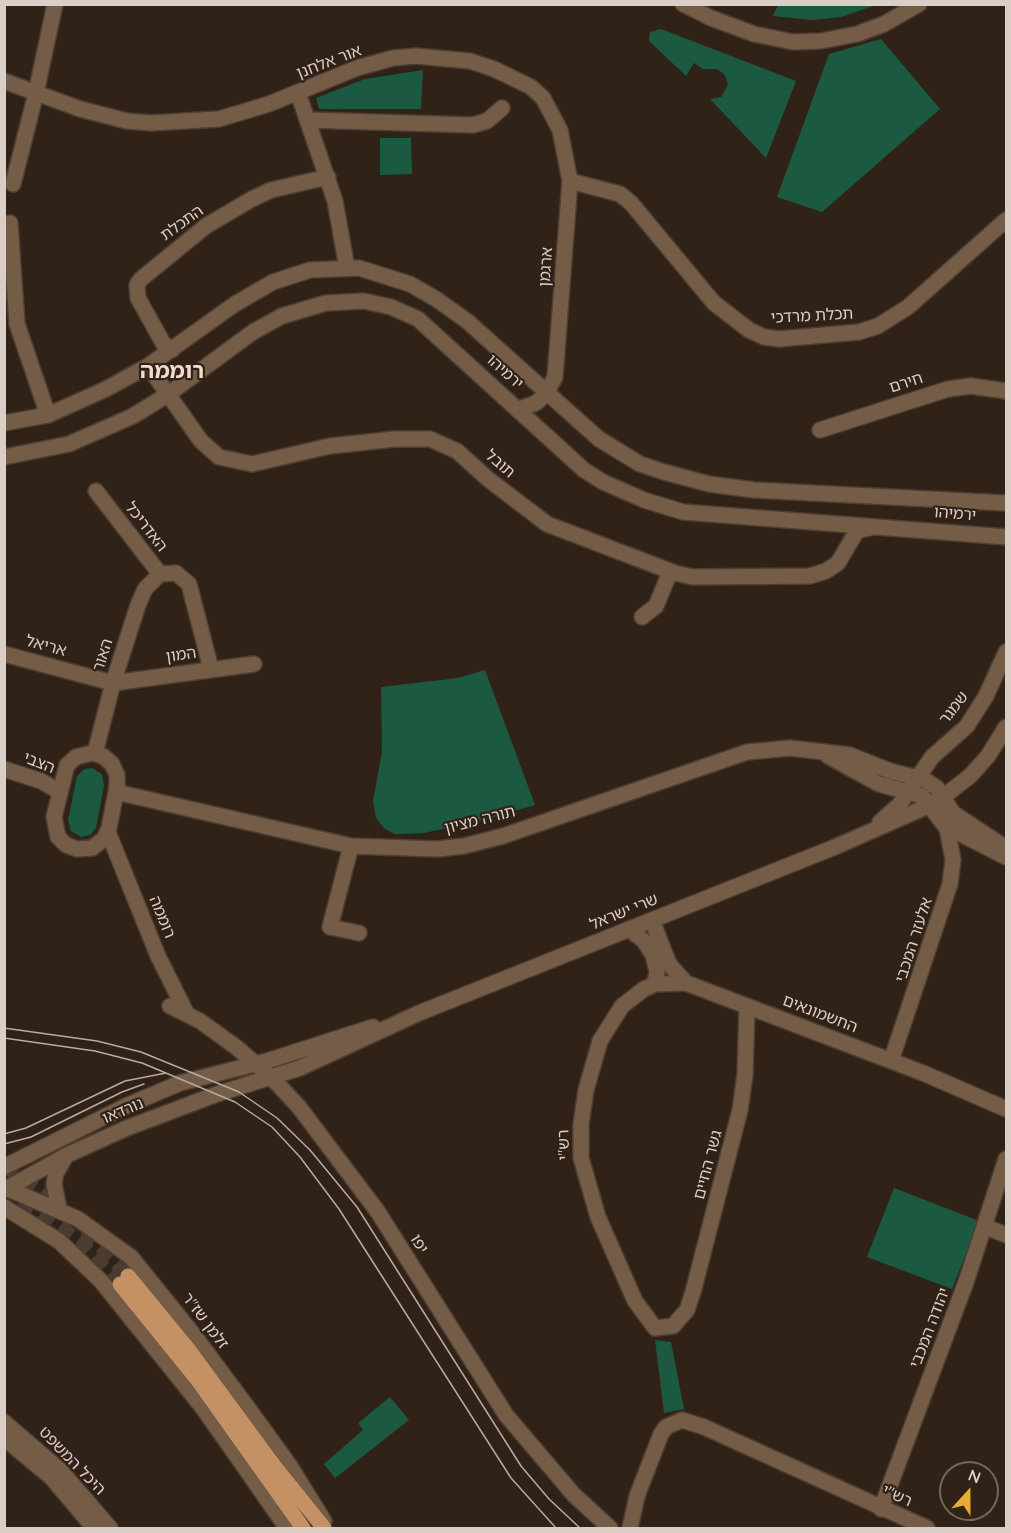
<!DOCTYPE html>
<meta charset="utf-8">
<style>
body{margin:0}
#map{position:relative;width:1011px;height:1533px;overflow:hidden;background:#312217;font-family:Quicksand,sans-serif}
canvas{display:block}
.frame{position:absolute;inset:0;border:6px solid #d9cfc7;pointer-events:none}
.north{position:absolute;left:939px;top:1461px;width:60px;height:60px;box-sizing:border-box;background:#312217;border:2px solid #74675d;border-radius:50%;rotate:21deg;font-size:16px;font-weight:700;line-height:24px;text-align:center;color:#d9cfc7}
.north::after{content:'';display:block;margin:auto;width:21px;height:27px;background:#e5ad36;clip-path:polygon(50% 0,100% 100%,50% 72%,0 100%)}
</style>
<div id="map">
<canvas width="1011" height="1533"></canvas>
<div class="frame"></div>
<div class="north">N</div>
</div>
<script>
const c = document.querySelector('canvas').getContext('2d');
c.lineJoin = 'round';
function fillPath(path, color) {
  c.fillStyle = color;
  c.fill(path, 'evenodd');
}
function shape(rows) {
  const path = new Path2D();
  for (const r of rows) {
    path.moveTo(r[0], r[1]);
    for (let i = 2; i < r.length; i += 2) path.lineTo(r[i], r[i + 1]);
  }
  return path;
}
function trace(path, color, width, dash) {
  c.strokeStyle = color;
  c.lineWidth = width;
  c.lineCap = dash ? 'butt' : 'round';
  c.setLineDash(dash || []);
  c.stroke(path);
}
function write(font, color, halo, rows, align = 'center') {
  c.font = font + ' Quicksand,"Noto Sans Hebrew",sans-serif';
  c.lineWidth = 4.5;
  c.setLineDash([]);
  c.textBaseline = 'middle';
  c.strokeStyle = halo;
  c.fillStyle = color;
  for (const [text, x, y, turn = 0] of rows) {
    c.save();
    c.translate(x, y);
    c.rotate((+turn || 0) * Math.PI / 180);
    c.textAlign = isNaN(turn) ? turn : align;
    if (halo) c.strokeText(text, 0, 0);
    c.fillText(text, 0, 0);
    c.restore();
  }
}
fillPath(shape([
 [778,5,778,4,876,5,841,17,813,20,773,16],
 [661,29,796,81,766,158,710,99,721,97,728,85,725,75,717,69,703,69,694,63,686,76,649,41,650,32],
 [881,39,940,109,822,212,777,197,829,54],
 [423,70,421,109,319,109,316,98,365,79],
 [380,138,411,138,412,174,380,175],
 [485,670,535,805,484,820,424,833,395,834,385,829,376,818,373,801,382,752,381,687,458,678],
 [92,768,102,774,104,786,96,828,90,835,81,837,71,831,68,820,77,776,84,769],
 [894,1188,979,1221,952,1289,867,1257],
 [655,1340,671,1342,684,1409,664,1413],
 [390,1397,409,1420,335,1478,324,1464,363,1430,358,1423]
]), '#1b5a41');
trace(shape([
 [4,1165,64,1209],
 [22,1200,80,1242,120,1284],
 [86,1229,128,1276]
]), '#4a3c31', 15, [15, 8]);
const minor = shape([
 [683,4,711,18,754,34,793,42,821,41,857,34,884,24,919,4],
 [4,81,80,109,127,121,151,123,219,119,269,104,357,68,393,58,416,56,470,61,494,69,531,87,543,98,560,130,570,181,555,377,546,394,536,403,519,409],
 [298,93,335,201,347,268],
 [307,120,473,125,487,121,502,108],
 [570,181,620,194,631,203,714,303,749,330,764,337,779,339,859,332,878,326,908,307,1006,220],
 [13,184,36,93,55,4],
 [10,223,17,324,48,415],
 [172,350,163,343,138,298,137,285,141,279,206,226,252,199,271,190,328,177],
 [148,366,201,441,219,457,252,464,330,446,395,439,430,439,457,451,488,479,547,524,675,573,693,577,810,576,826,571,838,563,855,534,859,530,870,528],
 [4,423,48,415,106,389,148,366,235,304,273,282,310,270,359,268,410,284,436,299,467,321,599,439,640,464,664,472,709,484,754,490,1006,503],
 [820,430,948,389,971,386,1006,391],
 [4,457,69,444,133,416,167,395,253,332,282,316,326,303,364,301,391,307,418,319,584,470,603,482,644,500,683,512,1006,537],
 [96,491,160,574],
 [642,617,656,606,670,572],
 [4,654,113,683,254,664],
 [92,753,103,756,112,764,117,775,117,787,109,828,104,839,92,848,77,849,66,845,58,837,54,817,67,765,76,757,92,753],
 [95,753,113,683,138,605,145,589,160,574,176,573,189,584,211,669],
 [828,756,879,784,922,796,945,826,1006,857],
 [4,769,41,781,60,792],
 [116,792,351,846,437,849,464,846,503,836,747,752,790,748,850,755,890,771,925,780,937,788,953,813,1006,848],
 [880,822,900,804,932,757,967,726,986,696,1006,652],
 [108,832,158,956,187,1014],
 [351,846,330,927,359,933],
 [652,920,669,964,686,983,923,1073,1006,1109],
 [629,929,644,941,653,955,657,972,655,984],
 [686,983,655,984,644,989,622,1006,600,1041,586,1090,581,1124,581,1158,598,1217,635,1301,655,1328,673,1326,687,1310,693,1292,740,1110,745,1075,747,1006],
 [170,1006,200,1021,236,1047,272,1078,299,1107,378,1212,506,1415,574,1495,610,1528],
 [891,1061,950,884,953,860,947,828],
 [4,1167,126,1106,180,1083,267,1061,373,1027],
 [4,1187,78,1219,131,1257,193,1334,251,1412,290,1466,324,1521],
 [4,1190,67,1155,127,1128,217,1094,300,1068,419,1013,835,847,919,810,943,797,970,776,988,756,1006,727],
 [4,1207,59,1241,101,1281,203,1408,287,1528],
 [59,1209,54,1184,56,1173,66,1156],
 [986,1227,1006,1235],
 [4,1422,61,1471,110,1528],
 [4,1438,51,1477,94,1528],
 [881,1509,966,1282,1006,1159],
 [630,1528,637,1496,661,1434,666,1427,682,1420,704,1427,927,1528]
]);
const major = shape([
 [128,1276,188,1349,274,1466,324,1528],
 [120,1284,197,1379,303,1528]
]);
trace(minor, '#4c3e33', 18);
trace(major, '#4c3e33', 18);
trace(minor, '#755c47', 15);
trace(major, '#c49164', 15);
trace(shape([
 [4,1028,97,1041,141,1052,239,1092,277,1118,310,1150,357,1207,521,1466,549,1499,580,1528],
 [4,1038,95,1051,142,1063,235,1102,272,1127,300,1157,339,1209,511,1478,556,1528],
 [4,1134,26,1128,125,1081,166,1073],
 [4,1144,31,1137,122,1092,144,1084]
]), '#b6aba2', 1.5);
write('16px', '#d9cfc7', '#312217', [
 ["אור אלחנן",329,62,-21],
 ["התכלת",182,223,-36],
 ["ארגמן",546,267,-86],
 ["תכלת מרדכי",812,316,-3],
 ["ירמיהו",505,372,42],
 ["חירם",906,383,-18],
 ["תובל",500,464,41],
 ["ירמיהו",955,514,5],
 ["האדריכל",146,527,52],
 ["אריאל",46,646,15],
 ["האור",103,655,-72],
 ["המון",181,655,-8],
 ["שמגר",954,708,-52],
 ["הצבי",39,763,22],
 ["תורה מציון",480,820,-14],
 ["שרי ישראל",624,912,-22],
 ["רוממה",162,917,68],
 ["אלעזר המכבי",914,940,-72],
 ["החשמונאים",820,1014,21],
 ["נורדאו",123,1111,-23],
 ["רש\"י",564,1145,-92],
 ["גשר החיים",708,1165,-75],
 ["יפו",419,1244,58],
 ["זלמן שז\"ר",205,1321,53],
 ["יהודה המכבי",930,1328,-69],
 ["היכל המשפט",72,1461,46],
 ["רש\"י",897,1496,24]
]);
write('bold 22px', '#f1dccd', '#312217', [
 ["רוממה",172,371]
]);
</script>
